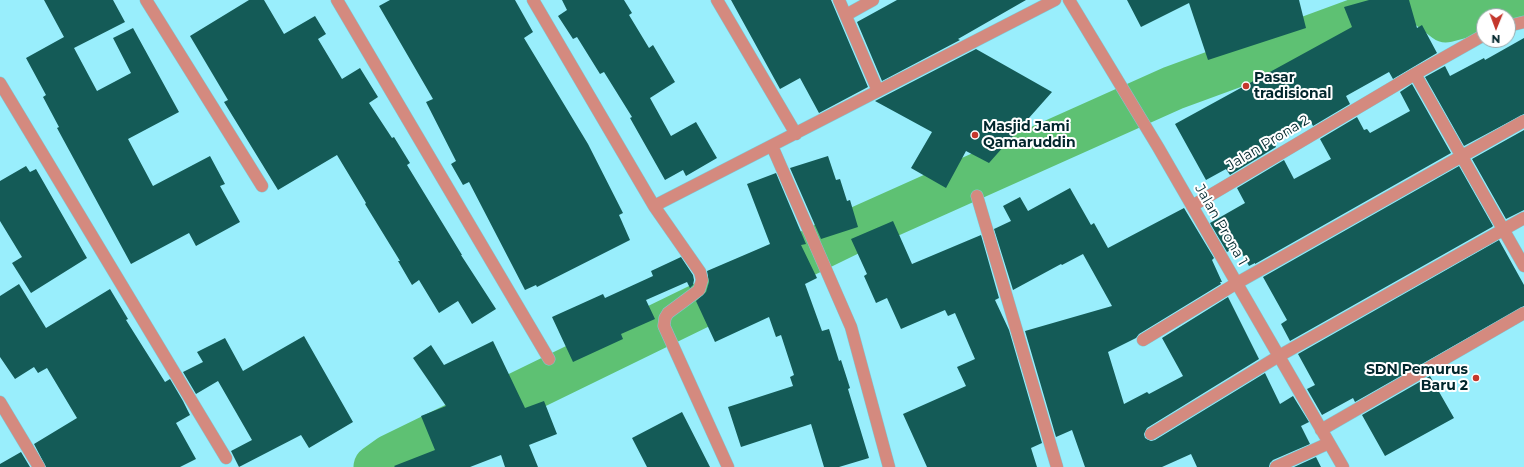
<!DOCTYPE html>
<style>
body{margin:0}
#map{position:relative;width:1524px;height:467px;overflow:hidden;background:#99eefc;font-family:Montserrat,sans-serif}
canvas{display:block}
.north{position:absolute;left:1476px;top:8px;width:40px;height:40px;box-sizing:border-box;background:#fff;border:1px solid #99a8ab;border-radius:50%;rotate:181deg;font-size:11px;font-weight:700;line-height:16px;text-align:center;color:#01262c}
.north::after{content:'';display:block;margin:auto;width:14px;height:18px;background:#c4372c;clip-path:polygon(50% 0,100% 100%,50% 72%,0 100%)}
</style>
<div id="map">
<canvas width="1524" height="467"></canvas>
<div class="north">N</div>
</div>
<script>
const c = document.querySelector('canvas').getContext('2d');
c.lineJoin = 'round';
function shape(rows) {
  const path = new Path2D();
  for (const r of rows) {
    path.moveTo(r[0], r[1]);
    for (let i = 2; i < r.length; i += 2) path.lineTo(r[i], r[i + 1]);
  }
  return path;
}
function trace(path, color, width, dash) {
  c.strokeStyle = color;
  c.lineWidth = width;
  c.lineCap = dash ? 'butt' : 'round';
  c.setLineDash(dash || []);
  c.stroke(path);
}
function fillPath(path, color) {
  c.fillStyle = color;
  c.fill(path, 'evenodd');
}
function write(font, color, halo, rows, align = 'center') {
  c.font = font + ' Montserrat,sans-serif';
  c.lineWidth = 4;
  c.setLineDash([]);
  c.textBaseline = 'middle';
  c.strokeStyle = halo;
  c.fillStyle = color;
  for (const [text, x, y, turn = 0] of rows) {
    c.save();
    c.translate(x, y);
    c.rotate((+turn || 0) * Math.PI / 180);
    c.textAlign = isNaN(turn) ? turn : align;
    if (halo) c.strokeText(text, 0, 0);
    c.fillText(text, 0, 0);
    c.restore();
  }
}
trace(shape([
 [1420,0,1446,20,1522,0],
 [376,467,390,457,847,234,1173,88,1413,0]
]), '#5ec173', 45);
fillPath(shape([
 [44,0,113,0,125,22,74,48,97,91,131,73,113,38,133,28,179,112,128,139,153,186,210,156,225,184,220,186,240,222,196,246,189,233,131,264,57,128,59,127,43,97,46,95,26,58,64,37],
 [249,0,264,0,284,34,315,16,326,34,318,39,342,79,360,68,378,97,369,103,392,138,394,137,410,163,407,165,462,255,461,255,496,309,472,324,458,301,439,313,419,280,412,285,398,261,400,261,365,204,366,203,337,155,278,190,224,102,228,100,190,36],
 [390,0,515,0,533,32,524,38,588,144,623,213,619,215,630,240,537,287,536,285,525,290,469,182,463,185,451,164,456,161,426,102,433,99,379,6],
 [562,0,624,0,632,13,629,15,649,48,653,45,675,82,650,98,671,136,696,122,717,158,686,176,683,170,665,180,630,118,632,117,604,72,600,74,577,37,573,39,558,16,567,10],
 [731,0,831,0,868,87,819,113,800,78,780,89],
 [897,0,1026,0,958,39,960,40,882,81,857,22],
 [1127,0,1299,0,1306,28,1208,60,1189,3,1141,27],
 [1369,0,1409,0,1417,28,1422,25,1437,53,1393,79,1389,72,1346,96,1350,104,1313,126,1311,122,1274,143,1276,147,1230,175,1226,169,1206,180,1175,124,1352,27,1344,7],
 [1524,38,1524,114,1464,146,1425,77,1445,66,1450,76,1484,58,1485,60],
 [976,49,1052,92,989,163,966,151,946,188,911,168,932,132,875,101],
 [1412,84,1451,153,1255,264,1255,263,1249,266,1238,246,1227,252,1210,223,1245,203,1237,188,1284,160,1294,179,1331,159,1320,139,1357,117,1364,130,1367,129,1370,133,1410,111,1400,92],
 [1524,130,1524,210,1506,219,1472,159],
 [828,156,836,180,840,179,847,201,850,200,858,227,821,239,790,168],
 [26,166,30,172,36,169,87,258,31,293,12,263,22,257,0,221,0,181],
 [1459,166,1493,226,1492,227,1290,341,1281,324,1287,320,1263,277],
 [776,173,806,244,801,245,817,278,805,284,822,331,829,329,839,361,841,360,850,388,848,389,869,458,839,467,824,467,811,424,741,447,728,407,793,386,790,377,794,375,781,335,776,337,769,317,715,342,696,301,706,292,709,282,707,271,770,244,747,184],
 [1070,188,1091,225,1094,223,1108,248,1184,208,1214,258,1212,260,1222,282,1220,282,1221,284,1139,334,1136,338,1108,352,1124,404,1147,392,1149,394,1183,376,1162,338,1228,297,1259,359,1147,428,1144,434,1145,438,1151,441,1155,440,1265,373,1280,404,1293,396,1309,422,1301,426,1310,444,1273,460,1270,463,1269,467,1197,467,1191,454,1162,467,1085,467,1072,430,1056,437,1025,331,1112,306,1083,254,1062,265,1061,264,1013,290,994,229,1011,221,1003,206,1020,197,1028,211],
 [893,221,912,264,981,235,999,298,995,300,1009,330,1042,443,1031,448,1037,467,927,467,903,414,966,386,957,367,975,359,955,313,948,316,945,310,901,329,887,298,876,303,864,276,867,274,851,239],
 [1499,240,1524,285,1524,306,1355,402,1353,398,1322,415,1307,389,1315,385,1298,354],
 [681,257,693,275,694,280,693,285,690,288,687,282,646,300,655,319,621,334,623,339,573,362,552,317,603,294,605,298,653,276,651,271],
 [19,284,46,328,110,289,128,319,126,320,165,382,170,379,183,401,190,415,176,423,196,459,180,467,46,467,34,444,77,418,47,368,38,373,34,367,15,379,0,357,0,296],
 [304,336,353,422,309,448,301,435,239,467,231,451,252,440,218,381,196,394,183,372,203,362,197,352,225,338,243,371],
 [493,341,525,408,544,401,557,434,529,445,538,467,505,467,501,455,470,467,395,467,394,466,435,450,421,416,446,406,413,358,431,345,444,365],
 [1430,376,1454,418,1385,456,1362,415],
 [682,412,710,467,647,467,632,438],
 [21,452,30,467,0,467,0,464],
 [1316,457,1321,467,1294,467]
]), '#145b57');
const minor = shape([
 [146,0,262,186],
 [337,0,549,359],
 [533,0,654,206,700,272,702,280,699,290,668,313,665,318,664,326,728,467],
 [717,0,796,134],
 [839,0,878,91],
 [1069,0,1158,147,1343,467],
 [846,15,873,0],
 [1508,26,1524,22],
 [1415,74,1524,266],
 [0,83,226,458],
 [772,146,851,327,889,467],
 [977,196,1057,467],
 [654,206,1055,0],
 [1192,206,1415,74,1484,35],
 [1143,340,1237,283,1524,121],
 [0,402,39,467],
 [1321,430,1524,313],
 [1151,434,1279,356,1524,218],
 [1276,467,1329,443]
]);
trace(minor, '#7ecad7', 13);
trace(minor, '#d48a7f', 12);
for (const [x, y, r, color] of [
 [1246,86,4,"#c4372c"],
 [975,135,4,"#c4372c"],
 [1476,378,4,"#c4372c"]
]) {
  const dot = new Path2D();
  dot.arc(x, y, r, 0, 2 * Math.PI);
  c.fillStyle = color;
  c.fill(dot);
  trace(dot, '#fff', 1.5);
}
write('bold 14px', '#01262c', '#fff', [
 ["Pasar",1254,78],
 ["tradisional",1254,94],
 ["Masjid Jami",983,127],
 ["Qamaruddin",983,143],
 ["SDN Pemurus",1468,370,"right"],
 ["Baru 2",1468,386,"right"]
], 'left');
write('14px', '#01262c', '#fff', [
 ["Jalan Prona 2",1268,143,-31],
 ["Jalan Prona 1",1221,225,60]
]);
</script>
